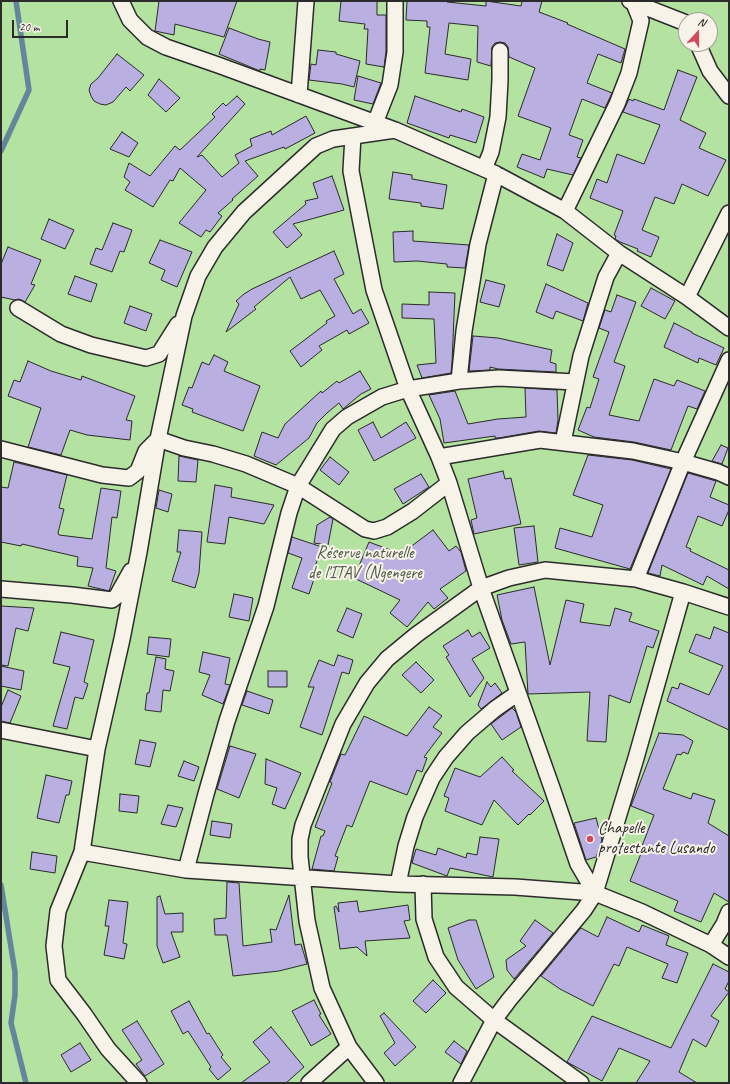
<!DOCTYPE html>
<meta charset="utf-8">
<style>
body{margin:0}
#map{position:relative;width:730px;height:1084px;overflow:hidden;background:#ebe5e6;font-family:Caveat,sans-serif}
canvas{display:block}
.frame{position:absolute;inset:0;border:2px solid #2b2b2b;pointer-events:none}
.north{position:absolute;left:678px;top:12px;width:40px;height:40px;box-sizing:border-box;background:#f7f3e8;border:1px solid #a5a39c;border-radius:50%;rotate:21deg;font-size:11px;font-weight:700;line-height:16px;text-align:center;color:#2b2b2b}
.north::after{content:'';display:block;margin:auto;width:14px;height:18px;background:#d1495b;clip-path:polygon(50% 0,100% 100%,50% 72%,0 100%)}
.scale{position:absolute;left:12px;top:20px;width:56px;height:18px;box-sizing:border-box;border:2px solid #2b2b2b;border-top:0;padding-left:5px;font-size:12px;line-height:14px;white-space:nowrap;color:#2b2b2b;-webkit-text-stroke:3px #f7f3e8;paint-order:stroke}
</style>
<div id="map">
<canvas width="730" height="1084"></canvas>
<div class="frame"></div>
<div class="north">N</div>
<div class="scale">20 m</div>
</div>
<script>
const c = document.querySelector('canvas').getContext('2d');
c.lineJoin = 'round';
function fillPath(path, color) {
  c.fillStyle = color;
  c.fill(path, 'evenodd');
}
function shape(rows) {
  const path = new Path2D();
  for (const r of rows) {
    path.moveTo(r[0], r[1]);
    for (let i = 2; i < r.length; i += 2) path.lineTo(r[i], r[i + 1]);
  }
  return path;
}
function trace(path, color, width, dash) {
  c.strokeStyle = color;
  c.lineWidth = width;
  c.lineCap = dash ? 'butt' : 'round';
  c.setLineDash(dash || []);
  c.stroke(path);
}
function write(font, color, halo, rows, align = 'center') {
  c.font = font + ' Caveat,sans-serif';
  c.lineWidth = 4;
  c.setLineDash([]);
  c.textBaseline = 'middle';
  c.strokeStyle = halo;
  c.fillStyle = color;
  for (const [text, x, y, turn = 0] of rows) {
    c.save();
    c.translate(x, y);
    c.rotate((+turn || 0) * Math.PI / 180);
    c.textAlign = isNaN(turn) ? turn : align;
    if (halo) c.strokeText(text, 0, 0);
    c.fillText(text, 0, 0);
    c.restore();
  }
}
fillPath(shape([
 [1,1,729,1,729,1083,1,1083],
 [686,20,710,20,710,44,686,44]
]), '#b4e2a0');
trace(shape([
 [1,151,29,90,16,1],
 [1,885,15,972,15,995,11,1023,26,1083]
]), '#63869c', 5.5);
const building = shape([
 [159,1,237,1,224,37,175,24,174,35,155,31,159,1],
 [341,1,377,1,377,15,386,15,386,51,384,67,366,64,368,29,364,29,365,24,339,21,341,1],
 [407,1,447,1,447,2,486,6,486,1,521,6,522,1,542,1,539,12,568,23,567,24,625,49,621,63,598,54,587,83,612,93,605,108,582,99,569,135,583,140,577,157,581,158,573,175,547,169,544,178,517,167,522,154,540,160,551,128,518,116,535,68,509,57,508,47,505,43,500,42,495,43,492,47,491,66,477,62,478,26,449,23,445,54,471,59,468,80,425,73,430,27,427,27,427,21,406,20,407,1],
 [229,28,258,39,270,42,265,70,260,69,260,71,219,54,229,28],
 [318,50,336,52,336,54,360,61,354,87,342,84,309,80,311,64,316,65,318,50],
 [117,54,144,75,130,91,126,87,113,102,106,105,100,104,94,101,91,96,89,90,91,84,98,78,117,54],
 [678,70,697,77,680,120,706,133,699,148,726,160,708,196,682,184,674,204,655,197,642,230,659,237,651,257,637,251,638,249,620,242,615,239,616,236,614,235,623,211,590,198,597,179,607,183,617,154,644,164,660,125,623,112,629,99,633,101,634,99,664,110,678,70],
 [358,76,381,83,373,104,354,100,358,76],
 [159,79,180,98,166,112,148,95,159,79],
 [237,96,245,104,197,157,202,155,222,177,239,163,235,155,252,146,250,139,271,131,272,135,306,116,315,133,285,149,284,147,245,161,258,176,232,199,233,200,218,213,222,216,210,232,206,230,201,237,179,223,206,190,180,168,173,181,170,180,153,207,125,190,130,182,124,177,129,163,150,176,175,146,180,150,215,117,212,114,223,103,226,106,237,96],
 [415,96,461,112,462,109,484,117,476,143,450,135,449,138,407,123,415,96],
 [122,132,138,143,129,157,110,149,122,132],
 [393,172,412,175,412,179,447,185,443,209,421,206,421,203,389,199,393,172],
 [332,176,344,210,293,224,302,235,287,248,273,232,306,204,305,201,318,198,313,183,332,176],
 [49,219,74,230,65,249,41,239,49,219],
 [113,223,132,230,124,252,120,251,112,272,90,264,96,248,102,250,113,223],
 [413,231,413,241,469,245,465,268,447,267,447,264,417,261,394,262,393,232,413,231],
 [557,234,573,243,563,271,547,265,557,234],
 [160,240,192,252,177,287,161,280,165,270,149,263,160,240],
 [8,247,41,260,31,284,35,285,25,302,19,299,15,300,1,297,1,264,8,247],
 [334,251,344,274,334,279,353,314,361,309,369,323,349,334,347,330,319,346,322,350,301,367,290,351,327,323,326,321,335,316,320,290,301,299,290,277,254,307,256,309,226,332,239,304,236,301,244,294,252,289,334,251],
 [75,276,97,284,91,302,68,294,75,276],
 [486,280,505,285,499,307,480,302,486,280],
 [546,284,588,303,583,321,556,311,553,319,536,312,546,284],
 [651,288,675,301,665,319,641,306,651,288],
 [429,292,455,293,452,363,451,373,422,378,417,365,436,363,434,319,402,318,402,304,429,305,429,292],
 [617,295,636,302,614,362,625,366,609,415,639,421,654,379,674,386,677,380,705,391,697,409,688,406,671,450,634,442,594,437,578,430,587,407,590,408,599,379,593,377,609,332,599,328,605,310,611,312,617,295],
 [130,306,152,314,146,331,124,323,130,306],
 [674,323,692,332,692,333,724,348,716,365,699,358,698,363,664,347,674,323],
 [473,336,498,338,552,350,550,362,556,364,556,372,498,369,490,367,490,370,469,371,473,336],
 [214,355,228,362,224,371,260,386,243,431,192,412,193,409,182,405,189,387,192,388,202,362,209,365,214,355],
 [28,361,51,371,81,380,82,376,135,396,126,420,132,421,130,440,87,435,70,430,61,455,28,447,41,408,8,396,14,380,20,382,28,361],
 [360,371,371,389,361,394,343,409,339,403,327,413,317,423,309,438,276,465,254,456,262,432,278,438,285,424,321,391,322,393,337,381,339,383,360,371],
 [525,388,557,390,558,420,556,433,539,431,499,438,495,438,495,436,444,443,440,419,429,395,455,391,468,424,498,419,526,417,525,388],
 [373,422,381,438,406,422,416,438,374,461,358,430,373,422],
 [721,445,728,448,722,464,712,461,721,445],
 [588,455,632,460,671,469,630,569,555,548,560,528,592,537,603,505,573,495,588,455],
 [179,456,198,460,196,482,178,481,179,456],
 [330,457,349,472,339,485,320,470,330,457],
 [14,462,67,475,59,508,64,509,58,533,59,535,92,539,101,488,121,491,117,518,112,517,106,568,116,571,109,591,88,586,93,568,77,566,78,557,22,544,21,546,1,542,1,487,8,488,14,462],
 [503,471,505,479,511,478,521,524,474,534,471,520,477,518,468,479,503,471],
 [688,473,716,481,710,497,729,505,729,510,722,526,698,516,686,547,691,549,690,551,729,570,729,589,707,576,703,585,662,565,660,576,648,573,688,473],
 [421,474,429,487,403,504,394,489,421,474],
 [215,485,232,488,231,497,274,505,264,524,229,517,225,544,207,542,215,485],
 [159,490,172,494,168,512,156,508,159,490],
 [330,517,333,519,328,545,314,543,317,525,330,517],
 [534,526,538,562,519,565,514,528,534,526],
 [179,530,202,532,199,573,195,588,172,581,181,552,177,552,179,530],
 [433,530,449,551,456,546,461,552,466,571,440,589,448,598,434,609,428,602,407,627,390,613,400,600,354,578,369,542,401,554,433,530],
 [292,537,322,547,312,575,315,576,309,594,292,588,302,558,288,553,292,537],
 [534,587,550,665,566,600,584,604,580,622,610,626,615,608,632,613,629,621,659,631,653,648,647,646,630,703,609,695,606,742,587,741,590,692,528,694,525,642,511,644,502,620,497,595,534,587],
 [234,594,253,598,249,621,229,617,234,594],
 [1,606,34,608,28,631,16,628,8,666,1,665,1,606],
 [347,608,362,614,353,638,337,631,347,608],
 [714,627,729,633,729,730,667,701,672,687,678,689,680,683,709,695,723,666,689,652,696,634,710,639,714,627],
 [468,630,472,637,480,632,490,648,472,659,484,678,470,697,446,657,449,655,443,646,468,630],
 [61,632,94,640,84,682,88,684,83,699,75,697,67,729,53,726,70,667,53,663,61,632],
 [149,637,171,639,169,657,147,654,149,637],
 [203,652,230,658,225,684,230,685,223,704,202,695,210,675,199,672,203,652],
 [338,655,353,660,349,674,342,672,322,735,300,727,314,687,308,687,319,660,334,666,338,655],
 [156,657,166,659,165,669,174,671,170,691,163,690,161,712,145,710,147,693,149,693,156,657],
 [416,662,434,680,421,693,402,675,416,662],
 [1,666,24,671,21,690,1,686,1,666],
 [268,671,287,671,287,687,268,687,268,671],
 [487,682,491,687,495,683,502,693,481,709,478,705,487,682],
 [8,690,21,696,10,723,1,721,1,707,8,690],
 [247,691,273,700,269,714,242,705,247,691],
 [429,707,442,716,433,727,442,733,424,757,427,758,422,772,417,770,407,795,370,781,352,827,347,825,335,856,338,857,334,871,312,869,321,836,323,836,325,831,315,827,332,783,330,782,341,754,345,755,364,716,407,736,429,707],
 [512,708,516,712,521,727,502,740,491,724,512,708],
 [659,733,683,735,693,741,688,754,683,752,681,755,677,754,663,789,691,799,693,793,715,800,708,823,729,836,729,902,714,893,701,922,674,911,678,901,630,881,644,846,642,846,654,815,631,806,659,733],
 [140,740,156,743,150,767,135,764,140,740],
 [230,746,256,754,239,798,217,789,230,746],
 [502,757,514,770,512,771,544,801,530,815,529,814,518,825,494,800,482,825,445,811,449,798,444,796,455,768,480,777,502,757],
 [266,759,301,773,285,809,272,804,277,788,265,784,266,759],
 [184,761,199,767,194,781,178,776,184,761],
 [46,775,72,781,69,795,66,795,59,823,37,818,46,775],
 [120,794,139,796,137,813,119,811,120,794],
 [168,805,183,808,176,827,161,824,168,805],
 [596,818,602,840,596,857,586,860,574,823,596,818],
 [212,821,232,824,230,838,210,835,212,821],
 [480,837,499,839,493,877,450,868,447,876,412,863,416,849,436,855,438,848,466,858,467,853,477,855,480,837],
 [32,852,57,856,55,873,30,869,32,852],
 [227,882,239,883,243,946,272,942,270,929,276,930,289,895,295,945,301,944,307,964,279,971,233,976,227,935,215,935,214,919,226,918,227,882],
 [160,896,165,914,183,913,183,932,171,932,180,957,163,963,157,946,157,897,160,896],
 [109,900,128,902,123,943,127,944,124,959,104,955,109,926,105,926,109,900],
 [357,901,359,912,408,905,410,920,404,921,410,938,365,941,367,956,357,947,340,949,334,907,336,906,339,912,338,903,357,901],
 [607,917,639,932,642,925,669,936,666,945,688,953,677,983,662,978,668,964,627,947,619,966,614,964,593,1006,560,989,541,976,581,928,598,937,607,917],
 [469,920,476,920,494,977,476,989,458,960,448,928,469,920],
 [535,920,553,933,514,979,507,970,506,960,526,946,520,941,535,920],
 [713,964,729,972,729,981,725,989,729,992,711,1016,719,1021,706,1047,693,1039,679,1072,697,1083,636,1083,650,1061,619,1048,602,1081,567,1062,592,1016,671,1048,713,964],
 [433,980,446,993,426,1013,413,1001,433,980],
 [314,1000,321,1014,319,1015,331,1034,311,1046,292,1011,314,1000],
 [189,1001,207,1034,209,1033,223,1055,221,1057,231,1069,218,1080,209,1069,211,1067,188,1031,183,1034,171,1011,189,1001],
 [384,1013,416,1047,395,1066,384,1053,395,1043,380,1016,384,1013],
 [137,1021,164,1064,145,1076,136,1064,142,1060,122,1030,137,1021],
 [271,1027,304,1067,286,1083,241,1083,270,1062,253,1042,271,1027],
 [454,1041,467,1051,461,1064,445,1052,454,1041],
 [80,1043,91,1060,71,1072,61,1055,80,1043]
]);
fillPath(building, '#b9afe0');
trace(building, '#2b2b2b', 1);
const street = shape([
 [121,1,130,20,147,37,166,47,218,65,395,130,496,174,565,211,619,253,687,297,729,328],
 [630,1,686,23],
 [698,44,710,71,729,96],
 [299,95,306,1],
 [375,123,390,85,395,52,395,1],
 [353,136,351,171,374,290,408,389,439,457,449,483,481,588,552,788,578,864,595,893,642,912,711,945,729,957],
 [484,169,491,152,498,117,500,80,500,51],
 [565,211,617,104,629,73,641,21,633,1],
 [687,297,729,213],
 [18,308,61,334,91,345,146,358,159,354,178,324],
 [459,381,464,331,478,244,496,174],
 [563,442,581,356,606,277,619,253],
 [1,449,102,475,129,478,138,471,146,451,158,439,184,448,213,454,246,464,298,486,365,529,374,531,387,527,413,511,449,483],
 [439,457,540,440,633,451,683,462,718,472,729,477],
 [636,579,683,462,729,360],
 [1,589,72,595,112,600,117,596,131,571],
 [1,730,97,749],
 [82,852,186,870,398,884,515,887,595,893],
 [186,870,206,794,227,721,266,606,289,513,298,486,333,429,347,417,382,397,408,389,459,381,499,378,575,382],
 [398,884,406,846,415,817,432,778,446,757,467,733,495,709,518,693],
 [423,884,424,919,436,957,456,987,494,1020,581,1083],
 [711,945,724,924,729,912],
 [139,1083,108,1049,84,1014,58,980,54,946,58,911,82,852,97,749,122,639,139,552,158,439,184,316,198,276,215,247,244,212,316,146,333,139,395,130],
 [309,1083,349,1047],
 [376,1083,349,1047,322,988,307,921,300,857,300,839,303,825,343,724,367,683,387,659,416,635,481,588,509,578,545,570,636,579,683,592,729,607],
 [461,1083,494,1020,509,1000,584,910,595,893,636,758,683,592]
]);
trace(street, '#2b2b2b', 18);
trace(street, '#f7f3e8', 15);
for (const [x, y, r, color] of [
 [590,839,4,"#d1495b"]
]) {
  const dot = new Path2D();
  dot.arc(x, y, r, 0, 2 * Math.PI);
  c.fillStyle = color;
  c.fill(dot);
  trace(dot, '#f7f3e8', 1.5);
}
write('17px', '#4d5948', '#f7f3e8', [
 ["Réserve naturelle",365,554],
 ["de l'ITAV (Ngengere",365,574]
]);
write('17px', '#2b2b2b', '#f7f3e8', [
 ["Chapelle",598,829],
 ["protestante Lusando",598,849]
], 'left');
</script>
